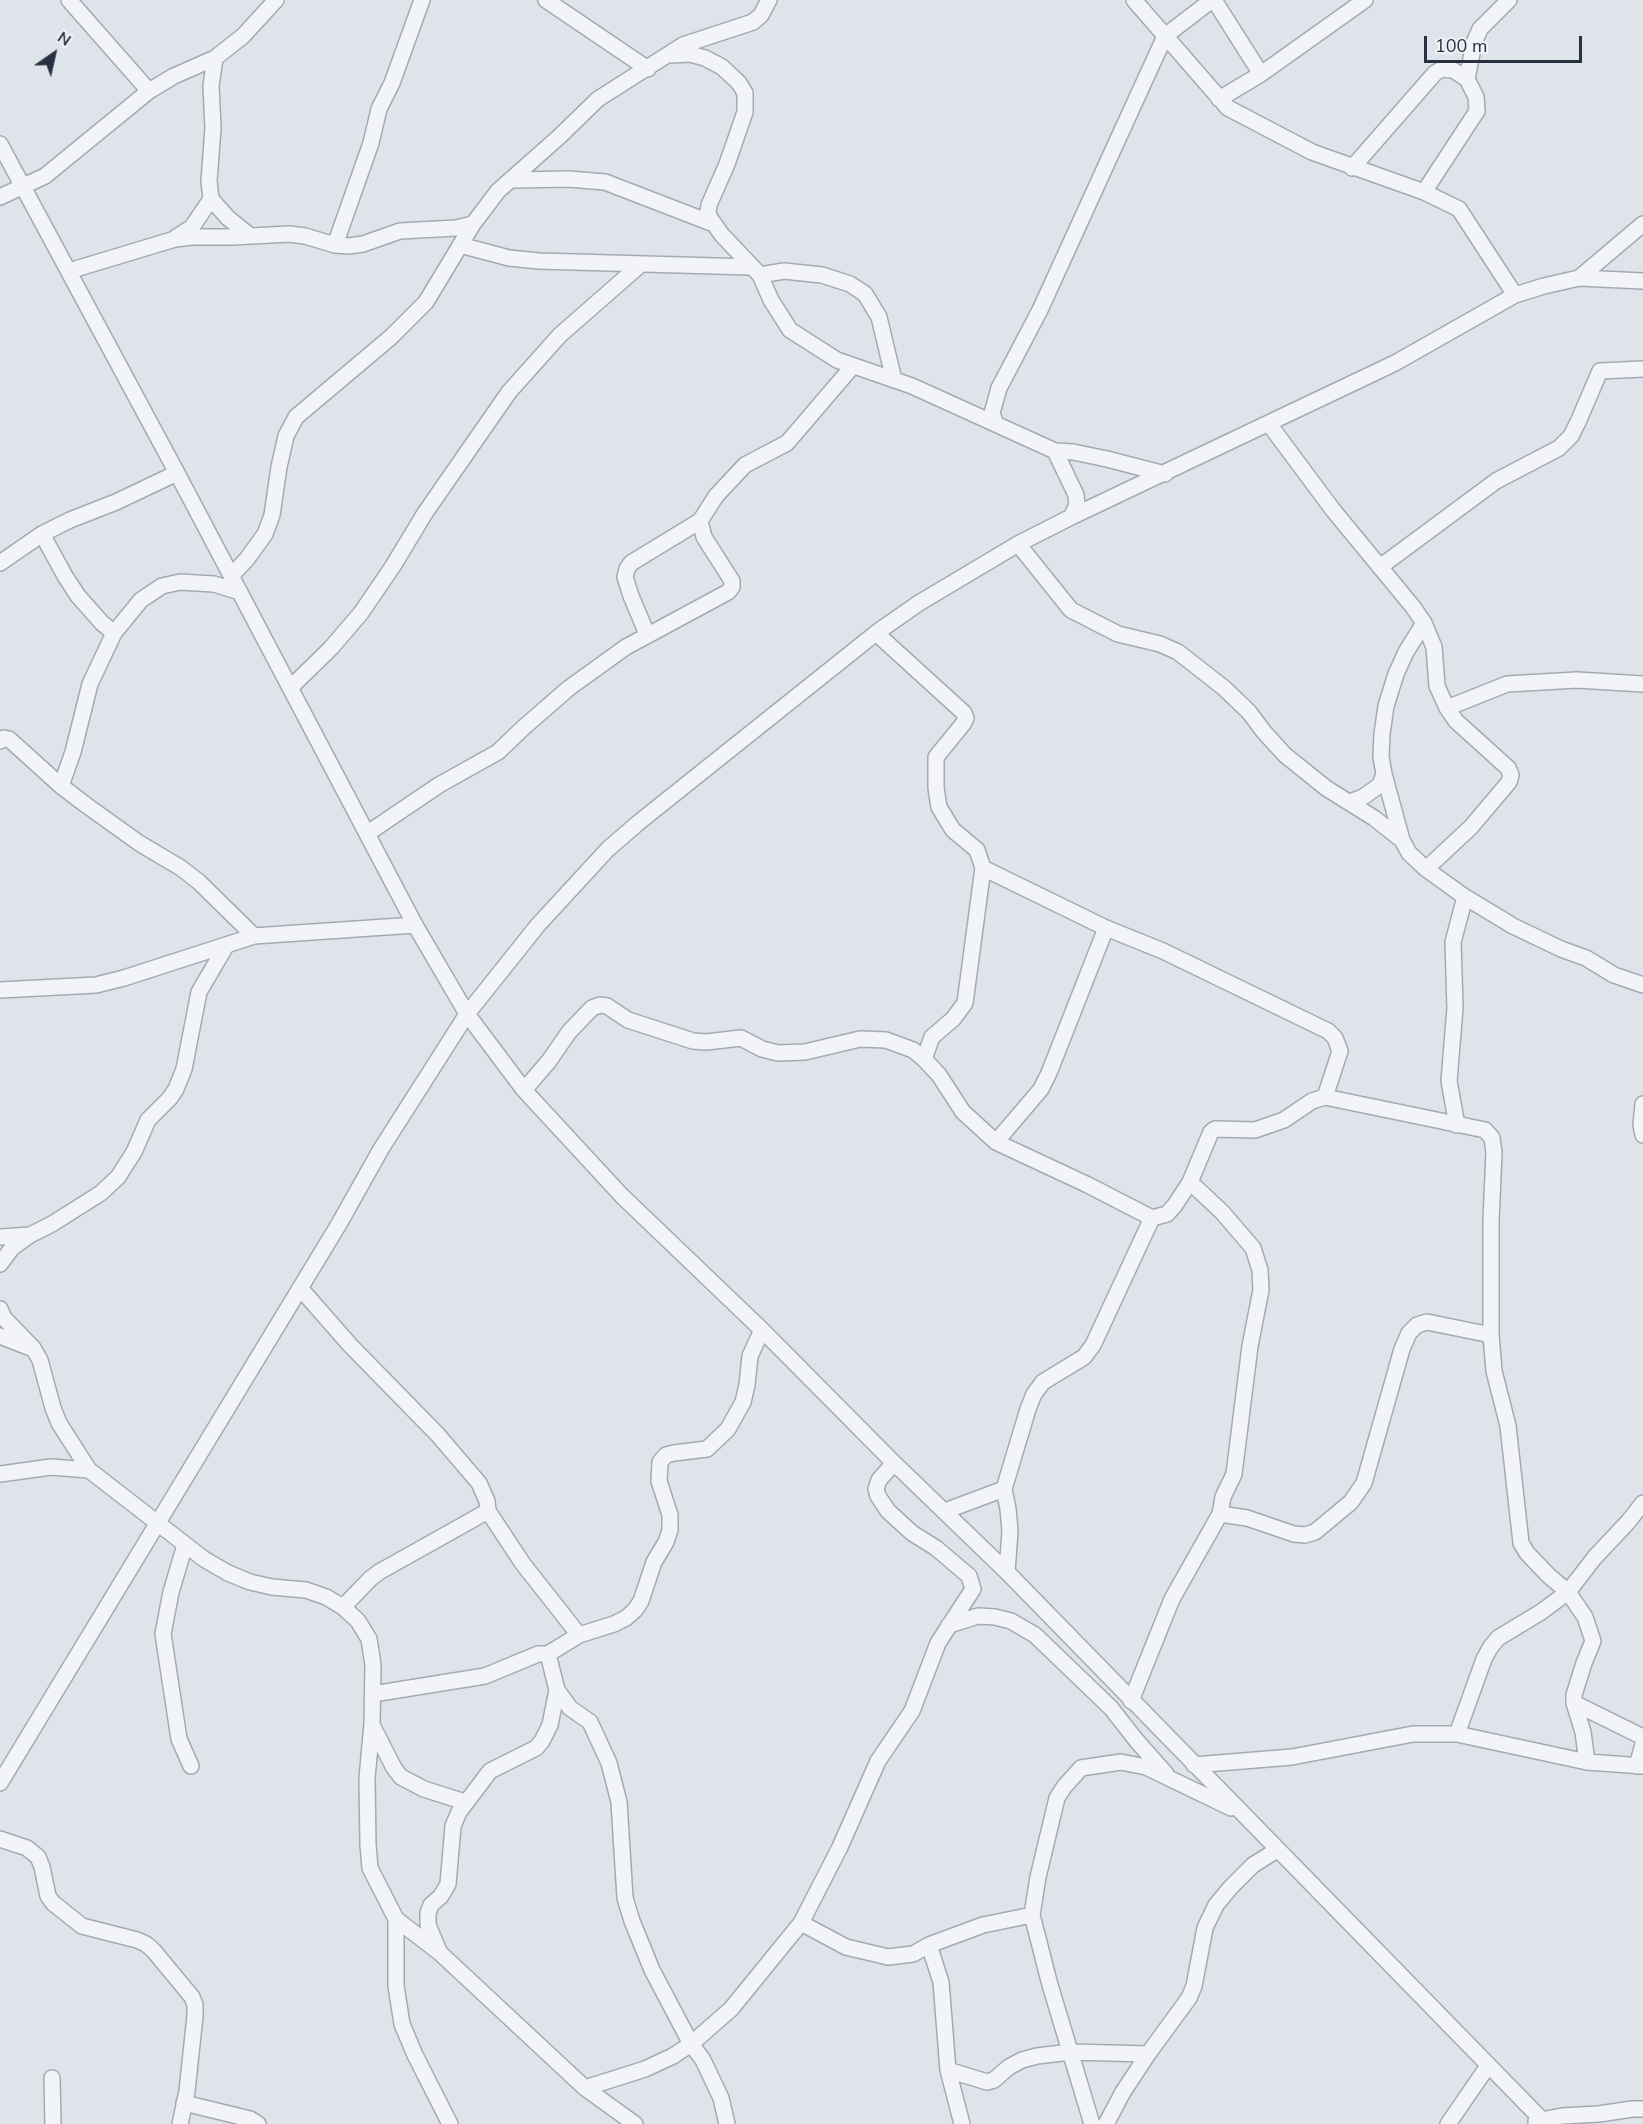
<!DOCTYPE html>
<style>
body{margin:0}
#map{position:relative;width:1643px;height:2124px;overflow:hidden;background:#dfe3ea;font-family:"Nunito Sans",sans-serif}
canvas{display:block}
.north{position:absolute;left:24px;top:24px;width:60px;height:60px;-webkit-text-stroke:4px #eff2f7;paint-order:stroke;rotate:34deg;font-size:16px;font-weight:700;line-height:24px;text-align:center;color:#273142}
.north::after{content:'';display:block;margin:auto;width:21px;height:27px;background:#273142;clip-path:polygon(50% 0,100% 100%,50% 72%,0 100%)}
.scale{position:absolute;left:1424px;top:36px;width:158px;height:27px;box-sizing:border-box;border:3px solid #273142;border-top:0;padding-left:8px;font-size:18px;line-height:21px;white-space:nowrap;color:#273142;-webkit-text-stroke:4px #eff2f7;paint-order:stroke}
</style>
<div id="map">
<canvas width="1643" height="2124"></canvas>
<div class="north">N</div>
<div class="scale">100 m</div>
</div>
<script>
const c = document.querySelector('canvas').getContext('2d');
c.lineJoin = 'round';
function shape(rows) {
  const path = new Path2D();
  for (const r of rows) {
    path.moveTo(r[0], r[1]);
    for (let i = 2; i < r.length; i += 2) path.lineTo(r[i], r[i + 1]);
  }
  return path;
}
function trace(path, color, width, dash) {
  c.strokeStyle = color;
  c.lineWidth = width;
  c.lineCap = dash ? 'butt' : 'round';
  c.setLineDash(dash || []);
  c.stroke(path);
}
const minor = shape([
 [69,0,149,91],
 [546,0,648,69],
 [1134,0,1228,108,1312,152,1424,192,1459,209,1515,295],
 [1214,0,1261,74],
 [669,55,690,54,705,58,722,67,739,83,745,93,745,112,727,164,709,205,708,212,710,218,722,235,760,275,771,300,790,330,837,360,912,386,1055,451,1073,452,1107,459,1165,474],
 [215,58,211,86,213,128,209,181,211,199,228,218,249,235],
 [1219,99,1261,74,1365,0],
 [0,144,177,473,415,925,467,1014,524,1090,622,1196,762,1330,894,1463,1007,1572,1546,2124],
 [1352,168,1435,73,1442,69,1453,70,1467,79],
 [513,180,568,179,605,182,714,224],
 [1424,192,1477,111,1476,97,1467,79,1474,43,1480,29,1509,0],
 [0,197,45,176,149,91,174,76,215,58,243,36,276,0],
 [175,238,192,227,211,199],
 [335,245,371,143,379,109,392,83,422,0],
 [460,245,509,258,539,261,751,267],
 [69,271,175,239,192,237,233,237,289,234,305,236,335,245,349,246,363,244,400,231,456,228,473,224],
 [760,275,784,271,822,275,850,284,865,294,879,317,894,380],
 [1579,278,1643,224],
 [996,424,992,413,999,388,1040,310,1165,36,1212,0],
 [1269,424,1333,510,1413,607,1424,623,1434,647,1437,686,1447,708,1507,684,1577,680,1643,684],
 [1055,451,1076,495,1077,505,1071,517],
 [42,534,65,576,78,596,102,623,114,633],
 [1018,544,1071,610,1118,634,1160,644,1178,652,1224,688,1249,712,1264,732,1285,755,1326,788,1374,818,1402,840,1409,853,1426,869,1465,897,1513,926,1561,949,1586,958,1614,975,1643,985],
 [0,563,42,534,70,520,116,502,177,473],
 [1380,567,1496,481,1559,448,1571,436,1578,422,1600,371,1643,369],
 [231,576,247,559,265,534,272,515,279,467,286,436,296,417,391,337,426,302,473,224,498,191,560,136,598,99,683,45,753,22,761,15,769,0],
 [876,633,964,713,966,718,963,724,936,757,936,788,939,807,948,822,953,830,977,850,983,868,965,1003,953,1019,932,1037,924,1059],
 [647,634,631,596,625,577,627,569,631,563,700,521],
 [290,688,331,648,361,613,393,566,425,513,509,392,560,335,640,265],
 [0,741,4,738,9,739,61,786,86,805,139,843,181,868,199,882,254,936],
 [1384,774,1402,840],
 [61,786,73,752,90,684,114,633,141,600,162,586,180,582,214,584,240,592],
 [1350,802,1363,797,1380,785,1384,774,1381,757,1382,734,1386,706,1396,674,1406,652,1424,623],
 [368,833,439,785,498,752,523,728,569,688,626,647,728,592,732,587,732,581,704,537,700,521,716,496,745,465,787,443,852,367],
 [983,868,1106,928,1049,1073,1041,1089,996,1142],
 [1426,869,1471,827,1509,782,1511,775,1508,768,1456,721,1447,708],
 [1106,928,1163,951,1328,1031,1335,1038,1340,1051,1325,1097],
 [0,990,96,985,124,978,254,936,415,925],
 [524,1090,549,1061,569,1032,592,1008,600,1005,607,1006,628,1020,693,1041,706,1042,741,1038,762,1049,778,1053,805,1052,860,1039,886,1040,913,1050,924,1059,939,1075,963,1112,996,1142,1088,1185,1152,1218],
 [1643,1104,1641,1125,1643,1135],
 [1457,1125,1449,1081,1455,1008,1453,942,1465,897],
 [0,1237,30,1235],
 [0,1264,12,1248,30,1235,52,1224,101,1193,118,1177,134,1152,148,1120,170,1098,176,1089,184,1069,199,992,226,946],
 [300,1288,350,1345,438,1435,479,1483,487,1501,488,1511,523,1564,579,1635],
 [0,1309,4,1318,33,1348,40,1360,53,1408,59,1423,89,1470,204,1559,228,1573,250,1582,272,1587,306,1590,326,1597,343,1607,358,1621,369,1639,373,1665,372,1724,367,1778,368,1845,370,1868,396,1919],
 [0,1336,31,1348],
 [0,1474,51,1467,89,1470],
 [945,1511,1004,1489],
 [1220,1514,1247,1518,1294,1534,1305,1535,1315,1532,1351,1502,1364,1483,1402,1349,1409,1333,1417,1325,1427,1322,1491,1335],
 [185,1545,171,1592,163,1634,179,1739,191,1766],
 [1007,1572,1010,1531,1008,1509,1004,1489,1028,1409,1034,1394,1043,1382,1084,1357,1093,1345,1152,1218,1167,1214,1175,1205,1190,1182,1211,1132,1215,1129,1255,1130,1284,1120,1312,1101,1325,1097,1485,1130,1492,1138,1494,1152,1491,1221,1491,1335,1494,1371,1508,1426,1521,1543,1527,1553,1549,1576,1568,1592,1595,1557,1628,1522,1643,1503],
 [343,1607,370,1579,379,1572,488,1511],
 [949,1625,978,1616,995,1617,1011,1621,1035,1635,1111,1708,1136,1740,1166,1774],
 [548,1654,557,1690,570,1708,590,1722,609,1763,619,1802,625,1898,632,1921,652,1970,691,2044,703,2060,721,2098,727,2124],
 [373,1694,485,1676,538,1654,548,1654,579,1635,614,1624,626,1618,635,1610,641,1601,654,1562,666,1542,670,1530,670,1515,659,1481,660,1462,666,1455,674,1453,707,1449,728,1429,743,1402,747,1385,750,1356,762,1330],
 [1131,1701,1172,1599,1220,1514,1223,1497,1234,1474,1250,1346,1261,1290,1260,1270,1253,1248,1222,1212,1190,1182],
 [1574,1703,1643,1737],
 [372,1725,394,1768,401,1777,424,1789,465,1802],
 [1457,1734,1484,1659,1490,1648,1498,1638,1541,1612,1568,1592,1585,1617,1593,1641,1584,1663,1574,1695,1574,1703,1583,1732,1587,1762],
 [1194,1765,1292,1757,1413,1734,1457,1734,1587,1762,1643,1766],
 [1637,1766,1643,1744],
 [0,1783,339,1224,381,1149,467,1014,538,925,608,849,638,823,876,633,919,603,1018,544,1071,517,1395,363,1515,295,1544,286,1579,278,1643,281],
 [0,1839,27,1848,38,1857,42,1867,48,1896,53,1903,82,1926,137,1940,146,1944,153,1950,192,1997,195,2005,195,2016,187,2091,180,2124],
 [1032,1915,1050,1985,1092,2124],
 [801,1923,846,1947,888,1957,913,1954,929,1945,941,1982,948,2070,962,2124],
 [929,1945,983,1925,1032,1915,1038,1877,1057,1798,1064,1787,1081,1768,1121,1762,1146,1767,1231,1808],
 [439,1951,428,1925,428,1913,431,1905,441,1896,448,1884,453,1826,459,1812,490,1771,536,1748,542,1741,550,1725,557,1690],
 [948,2070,987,2082,994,2080,1009,2067,1022,2060,1037,2056,1071,2052,1148,2054],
 [52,2078,53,2124],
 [585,2088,635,2124],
 [184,2103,250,2119,258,2124],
 [1536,2121,1562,2116,1599,2114,1632,2109,1643,2109],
 [450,2124,415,2055,402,2024,396,1986,396,1919,440,1953,585,2088,645,2069,673,2056,691,2044,731,2009,801,1923,840,1847,878,1761,912,1711,938,1643,973,1589,969,1576,936,1548,912,1533,888,1511,878,1496,876,1489,879,1480,894,1463],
 [1106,2124,1123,2092,1148,2054,1189,1998,1194,1986,1205,1928,1216,1905,1231,1887,1253,1865,1277,1850],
 [1448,2124,1488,2066]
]);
trace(minor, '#a4aab4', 18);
trace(minor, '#f2f4f8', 15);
</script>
